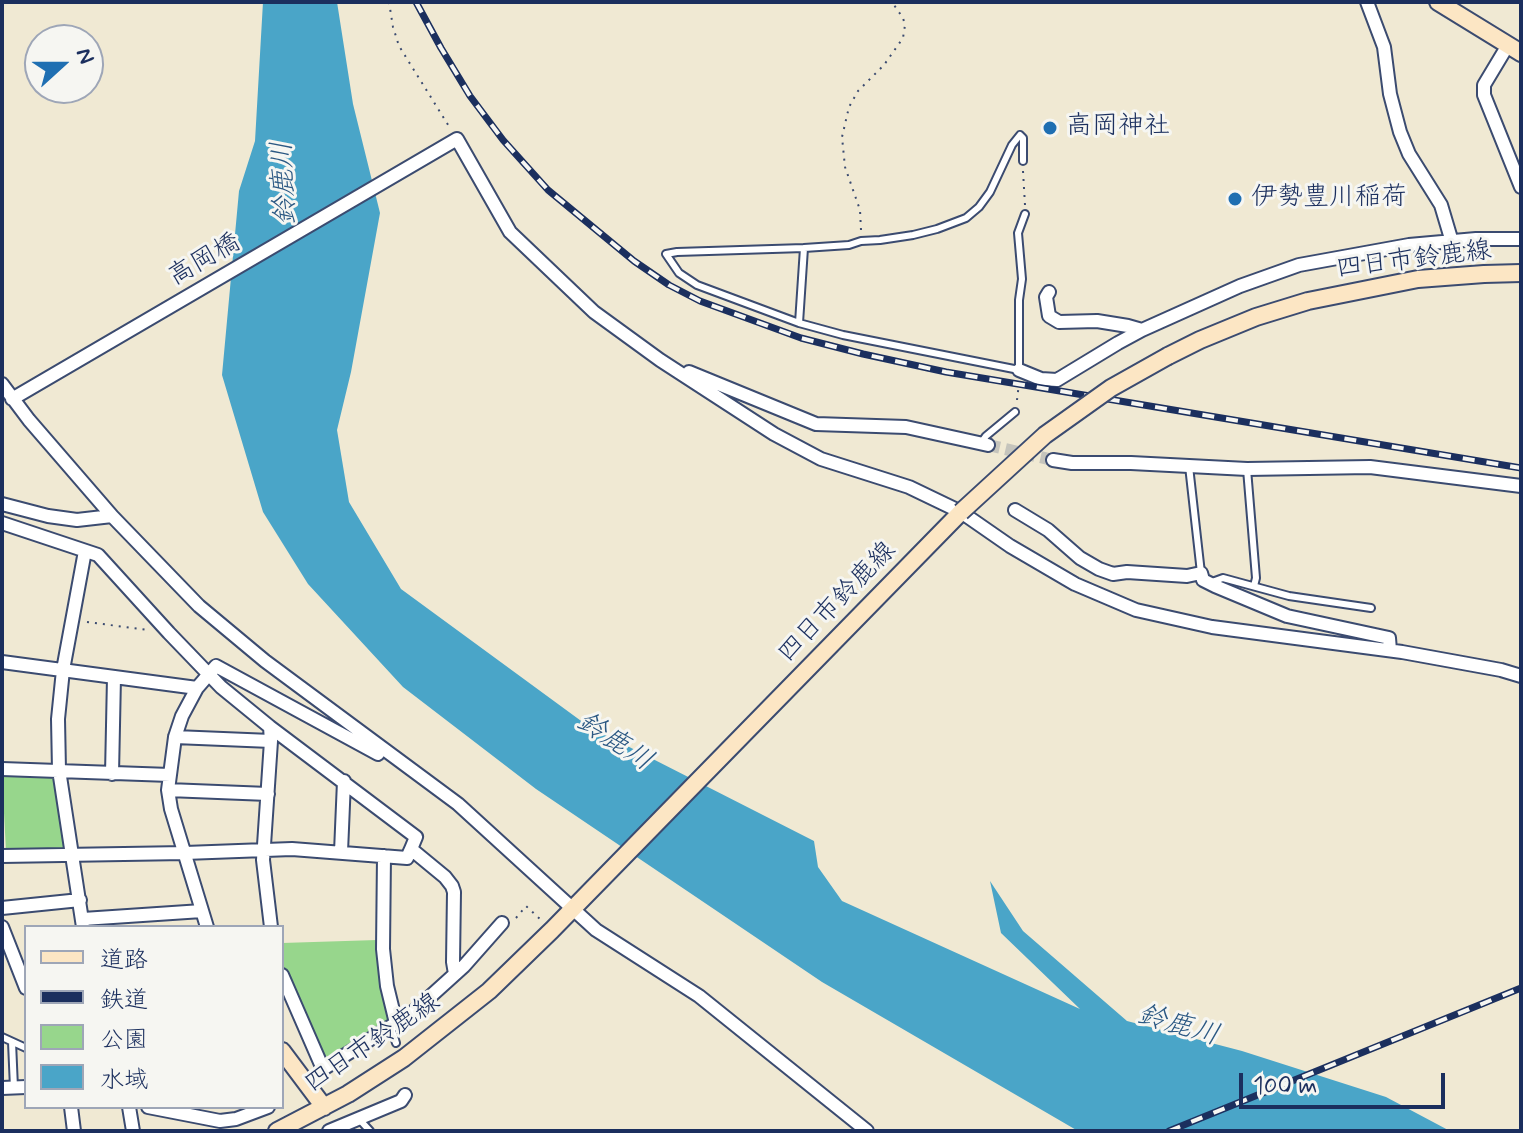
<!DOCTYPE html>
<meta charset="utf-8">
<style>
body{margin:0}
#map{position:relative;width:1523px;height:1133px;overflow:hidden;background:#f0e9d3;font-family:Mynerve,"Klee One",sans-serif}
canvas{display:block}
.frame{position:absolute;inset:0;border:4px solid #1b2f5e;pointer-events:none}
.legend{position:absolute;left:24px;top:925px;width:260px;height:184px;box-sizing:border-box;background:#f6f6f2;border:2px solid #9ea6b7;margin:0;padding:10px 14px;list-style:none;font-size:24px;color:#1b2f5e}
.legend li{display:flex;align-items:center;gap:16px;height:40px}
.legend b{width:40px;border:2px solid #9ea6b7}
.north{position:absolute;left:24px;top:24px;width:80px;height:80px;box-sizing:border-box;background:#f6f6f2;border:2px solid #9ea6b7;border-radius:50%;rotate:69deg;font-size:22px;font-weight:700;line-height:32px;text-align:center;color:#1b2f5e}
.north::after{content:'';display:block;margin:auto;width:28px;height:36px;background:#1f6fb2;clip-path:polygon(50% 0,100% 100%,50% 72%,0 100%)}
.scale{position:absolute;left:1239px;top:1073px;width:206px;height:36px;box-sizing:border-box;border:4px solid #1b2f5e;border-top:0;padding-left:10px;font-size:24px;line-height:28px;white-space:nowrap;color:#1b2f5e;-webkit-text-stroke:6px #f6f6f2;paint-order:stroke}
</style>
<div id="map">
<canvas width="1523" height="1133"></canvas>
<div class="frame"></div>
<ul class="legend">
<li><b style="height:10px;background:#fce6c4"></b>道路</li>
<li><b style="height:10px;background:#1b2f5e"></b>鉄道</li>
<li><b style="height:22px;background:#97d68c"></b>公園</li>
<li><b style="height:22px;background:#4aa5c8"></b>水域</li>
</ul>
<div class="north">N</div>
<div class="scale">100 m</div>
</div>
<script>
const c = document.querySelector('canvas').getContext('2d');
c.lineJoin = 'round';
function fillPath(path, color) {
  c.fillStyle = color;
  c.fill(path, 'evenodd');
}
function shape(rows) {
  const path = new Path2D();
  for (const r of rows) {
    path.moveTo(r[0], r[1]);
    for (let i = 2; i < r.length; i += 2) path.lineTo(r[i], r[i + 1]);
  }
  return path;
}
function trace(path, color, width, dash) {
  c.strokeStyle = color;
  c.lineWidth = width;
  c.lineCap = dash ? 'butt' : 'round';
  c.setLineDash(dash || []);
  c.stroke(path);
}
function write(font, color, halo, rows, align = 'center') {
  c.font = font + ' Mynerve,"Klee One",sans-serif';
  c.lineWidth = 6;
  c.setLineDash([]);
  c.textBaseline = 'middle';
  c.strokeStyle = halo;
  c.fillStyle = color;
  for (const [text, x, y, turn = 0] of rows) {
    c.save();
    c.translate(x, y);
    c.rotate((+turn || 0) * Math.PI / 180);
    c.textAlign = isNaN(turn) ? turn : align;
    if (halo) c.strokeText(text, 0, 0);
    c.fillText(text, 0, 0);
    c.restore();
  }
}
fillPath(shape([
 [2,775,50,775,55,780,65,846,62,850,6,851],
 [377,940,378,961,390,1019,388,1025,332,1059,322,1056,282,963,282,943]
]), '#97d68c');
fillPath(shape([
 [263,2,337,2,353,104,380,213,351,372,337,430,349,502,401,589,588,726,814,841,818,867,842,901,1080,1009,1001,933,990,881,1023,931,1127,1021,1242,1051,1386,1097,1450,1131,1078,1131,822,982,536,789,403,687,308,584,263,512,222,375,239,191,255,141]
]), '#4aa5c8');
trace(shape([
 [988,445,1053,460]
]), '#c5c4bc', 12, [12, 6]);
const lane = shape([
 [804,248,849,245,861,241,880,240,913,235,937,229,966,218,979,207,990,192,1012,145,1020,135,1023,138,1023,161],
 [799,323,697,285,679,273,666,254,677,252,804,248,799,323,843,335,1019,370,1019,300,1022,279,1018,233,1025,214],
 [981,443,986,436,1015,412],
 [1189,466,1201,573],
 [1247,469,1256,578,1254,586],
 [1212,582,1223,578,1289,596,1371,608],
 [391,1027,396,1043],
 [2,1037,26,1048],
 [12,1042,14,1088],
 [359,1119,370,1131]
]);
const street = shape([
 [1367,2,1384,47,1390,94,1400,132,1409,154,1441,205,1452,242],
 [1508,45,1484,85,1484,95,1521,187],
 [1049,292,1046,297,1049,316,1059,322,1097,321,1128,326,1142,330],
 [1019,370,1041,379,1057,380,1118,343,1142,330,1240,286,1299,265,1409,245,1476,239,1521,239],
 [689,372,816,424,906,427,988,445],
 [2,384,29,420,112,516,199,606,265,661,458,804,596,930,699,996,867,1131],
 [12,399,457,139,510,232,594,312,660,360,774,434,821,459,909,487,961,512,1010,546,1075,584,1136,610,1212,627,1402,652,1501,670,1521,676],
 [1053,460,1072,463,1131,463,1247,469,1370,467,1521,486],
 [2,504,48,516,77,520,112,516],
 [1015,510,1048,530,1080,558,1099,569,1113,574,1127,572,1187,576,1201,573,1203,580,1215,586,1287,616,1389,638,1390,650],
 [2,523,98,555,169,633,221,687,270,727,416,837,411,849],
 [2,662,197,688],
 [270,727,271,741,263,860,271,927],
 [175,737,271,741],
 [2,769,170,775],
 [112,774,114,677],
 [168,790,268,794],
 [341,852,344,781],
 [2,856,185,853,292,849,407,858,411,849,445,877,452,886,454,892,453,962,455,974],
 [384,856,383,949,387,986,396,1023],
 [2,908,80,900],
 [83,919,202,911],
 [2,927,26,988],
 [83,927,59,770,58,719,63,670,85,551],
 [207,927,171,809,168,790,175,737,182,716,197,688,216,666,378,754],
 [282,975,323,1069,412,1013,464,966,502,923],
 [2,1088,26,1087],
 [71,1107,74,1131],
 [129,1107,133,1131],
 [148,1107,220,1121,236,1119,268,1107],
 [329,1131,401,1101,405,1095]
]);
const secondary = shape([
 [1438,2,1521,53],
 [1168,356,1200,340,1256,317,1308,301,1418,279,1484,274,1521,273],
 [282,1051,324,1107],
 [277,1131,348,1094,404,1058,489,991,552,930,961,512]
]);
trace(lane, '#3b4b70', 10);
trace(street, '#3b4b70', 16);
trace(secondary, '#3b4b70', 20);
trace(shape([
 [389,2,393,27,399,46,450,128],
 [1023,171,1025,205],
 [861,230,860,210,845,167,842,137,849,107,858,91,884,65,903,38,905,25,903,18,892,2],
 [1017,400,1019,383],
 [87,622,148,630],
 [2,827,3,842],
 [516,918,526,906,540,919]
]), '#3b4b70', 2, [2, 6]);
trace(lane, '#fff', 6);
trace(street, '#fff', 12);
trace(secondary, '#fce6c4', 16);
const rail = shape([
 [416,2,441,48,470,96,503,140,548,190,634,261,669,285,700,301,801,338,863,354,946,372,1521,468],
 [1169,1131,1521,988]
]);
trace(rail, '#1b2f5e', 7);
trace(rail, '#f6f6f2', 4, [12]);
const secondaryBridge = shape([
 [961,512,1045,435,1111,388,1168,356]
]);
trace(secondaryBridge, '#3b4b70', 20, []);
trace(secondaryBridge, '#fce6c4', 16);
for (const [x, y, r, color] of [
 [1050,128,8,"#1f6fb2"],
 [1235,199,8,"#1f6fb2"]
]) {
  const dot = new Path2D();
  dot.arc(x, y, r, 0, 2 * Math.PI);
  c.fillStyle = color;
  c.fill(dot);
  trace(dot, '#f6f6f2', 3);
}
write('26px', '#1b2f5e', '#f6f6f2', [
 ["高岡神社",1066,128],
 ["伊勢豊川稲荷",1251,199]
], 'left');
write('26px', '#1b2f5e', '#f6f6f2', [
 ["高岡橋",205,261,-30],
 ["四日市鈴鹿線",1414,261,-7],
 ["四日市鈴鹿線",838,603,-46],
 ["四日市鈴鹿線",373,1044,-34]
]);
write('italic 28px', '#2b5883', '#f6f6f2', [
 ["鈴鹿川",286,183,-93],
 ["鈴鹿川",614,743,33],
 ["鈴鹿川",1178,1027,16]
]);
</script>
